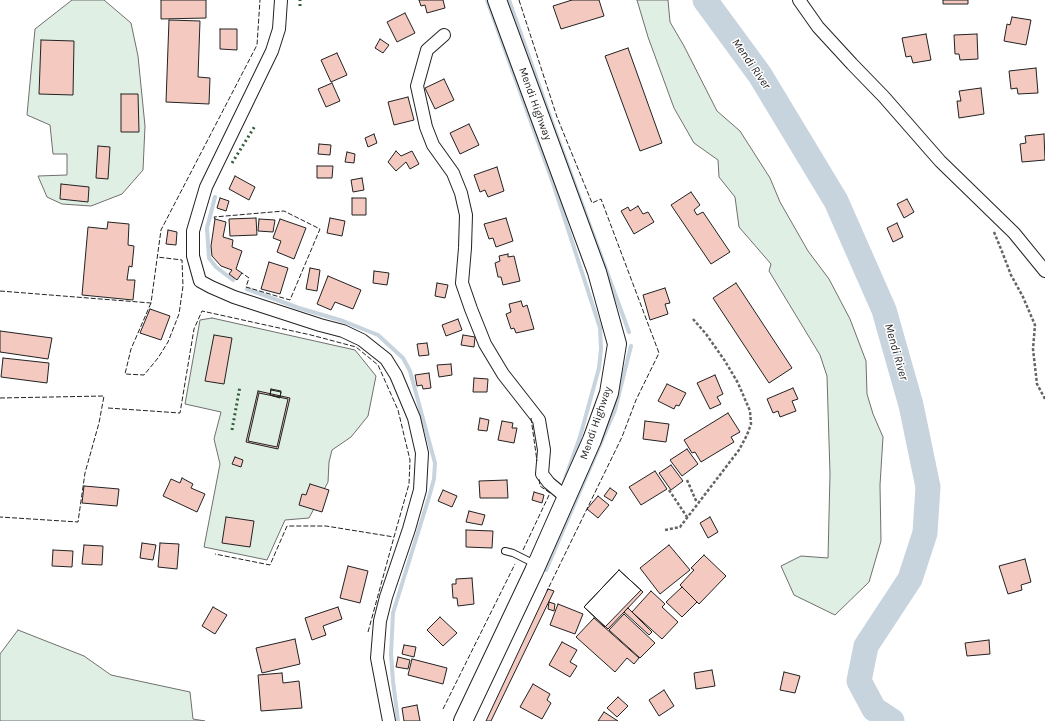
<!DOCTYPE html>
<style>
body{margin:0}
canvas{display:block;background:#fff}
</style>
<canvas width="1045" height="721"></canvas>
<script>
const c = document.querySelector('canvas').getContext('2d');
c.lineJoin = 'round';
function fillPath(path, color) {
  c.fillStyle = color;
  c.fill(path, 'evenodd');
}
function shape(rows) {
  const path = new Path2D();
  for (const r of rows) {
    path.moveTo(r[0], r[1]);
    for (let i = 2; i < r.length; i += 2) path.lineTo(r[i], r[i + 1]);
  }
  return path;
}
function trace(path, color, width, dash) {
  c.strokeStyle = color;
  c.lineWidth = width;
  c.lineCap = dash ? 'butt' : 'round';
  c.setLineDash(dash || []);
  c.stroke(path);
}
function write(font, color, halo, rows, align = 'center') {
  c.font = font + ' Karla,sans-serif';
  c.lineWidth = 3;
  c.setLineDash([]);
  c.textBaseline = 'middle';
  c.strokeStyle = halo;
  c.fillStyle = color;
  for (const [text, x, y, turn = 0] of rows) {
    c.save();
    c.translate(x, y);
    c.rotate((+turn || 0) * Math.PI / 180);
    c.textAlign = isNaN(turn) ? turn : align;
    if (halo) c.strokeText(text, 0, 0);
    c.fillText(text, 0, 0);
    c.restore();
  }
}
const green = shape([
 [72,0,104,0,131,23,138,56,145,126,143,170,122,194,91,206,62,204,47,197,38,176,67,175,67,154,53,154,50,125,27,115,35,29,72,0],
 [637,0,668,0,670,22,684,46,717,111,740,131,770,178,780,202,808,251,829,279,850,319,866,361,867,394,873,414,883,437,880,485,881,541,869,582,835,615,794,595,781,566,801,556,828,558,830,474,827,376,820,355,769,271,771,264,739,227,735,197,719,177,718,160,694,143,674,108,648,37,637,0],
 [212,318,355,350,376,376,368,416,351,437,332,450,329,462,328,482,309,518,285,520,267,560,204,547,220,464,214,439,221,412,185,404,200,320,212,318],
 [18,630,84,656,111,675,190,692,193,719,205,721,0,721,0,654,18,630]
]);
fillPath(green, '#e0efe3');
trace(green, '#6f6f6f', 1);
trace(shape([
 [487,0,553,183,600,328,601,349,599,368,580,437,564,482],
 [509,0,554,128,629,332],
 [215,197,207,228,209,258,216,267,233,280],
 [247,289,299,308,343,321,378,335,403,358,410,371,435,463,434,479,429,497,393,613,391,654,393,681,398,721],
 [546,570,615,410,631,346]
]), '#c7d3dd', 4);
trace(shape([
 [705,0,760,75,836,201,884,310,911,405,928,487,925,533,910,579,866,646,859,681,874,709,892,721]
]), '#c7d3dd', 25);
const building = shape([
 [161,0,206,0,206,18,161,19,161,0],
 [419,0,443,0,445,8,427,13,425,5,421,6,419,0],
 [572,0,599,0,604,16,561,29,553,6,572,0],
 [943,0,968,0,968,4,943,4,943,0],
 [405,13,415,33,397,42,387,22,405,13],
 [1012,17,1031,20,1026,45,1004,41,1007,24,1010,25,1012,17],
 [169,20,200,21,198,77,210,78,209,104,166,102,169,20],
 [220,29,237,29,237,50,220,49,220,29],
 [926,34,931,60,913,63,911,56,906,57,902,38,926,34],
 [977,34,978,59,960,60,959,54,955,54,954,35,977,34],
 [380,39,389,45,383,53,375,48,380,39],
 [41,40,74,41,73,95,39,94,41,40],
 [628,48,662,143,640,151,605,56,628,48],
 [337,53,347,75,331,82,321,60,337,53],
 [1036,68,1038,93,1018,94,1017,88,1011,89,1009,71,1036,68],
 [444,79,454,100,435,109,425,88,444,79],
 [332,83,340,101,326,107,318,89,332,83],
 [981,88,984,114,959,118,957,101,961,101,959,91,981,88],
 [121,94,138,94,139,132,121,132,121,94],
 [408,97,414,120,394,125,388,102,408,97],
 [469,124,479,145,460,154,450,133,469,124],
 [374,134,377,143,368,147,365,138,374,134],
 [1044,134,1045,160,1022,162,1020,144,1026,143,1025,136,1044,134],
 [319,144,331,145,330,155,318,154,319,144],
 [98,146,110,147,108,179,96,178,98,146],
 [396,151,401,156,412,151,419,164,410,169,406,162,396,171,388,162,396,151],
 [347,152,355,154,354,163,345,162,347,152],
 [317,166,333,166,332,178,317,178,317,166],
 [497,167,504,191,488,197,485,190,480,192,474,175,497,167],
 [235,176,255,187,249,200,229,189,235,176],
 [362,178,364,190,353,192,351,180,362,178],
 [61,184,89,187,88,202,60,199,61,184],
 [691,192,700,205,694,210,697,215,703,212,730,252,711,264,671,205,691,192],
 [220,198,229,201,226,211,217,208,220,198],
 [352,198,366,198,366,215,352,215,352,198],
 [907,199,914,212,904,218,897,204,907,199],
 [638,206,643,214,648,212,654,222,634,234,621,211,628,207,630,211,638,206],
 [256,218,257,235,230,236,229,219,256,218],
 [330,218,345,221,342,236,327,233,330,218],
 [506,218,513,241,496,247,493,238,489,239,484,224,506,218],
 [215,219,226,222,223,237,233,240,232,247,242,251,236,269,242,273,237,280,229,274,232,270,221,266,212,256,211,246,215,219],
 [259,219,275,220,273,232,258,231,259,219],
 [280,219,306,228,294,259,277,252,281,241,273,238,280,219],
 [108,222,129,224,128,245,134,246,132,267,129,266,127,280,135,280,133,300,82,295,88,227,107,229,108,222],
 [897,223,903,237,893,242,887,228,897,223],
 [168,230,177,232,176,245,166,244,168,230],
 [508,254,508,257,514,256,520,281,503,285,501,277,498,277,495,263,500,261,499,256,508,254],
 [269,262,288,268,280,294,261,289,269,262],
 [310,268,320,270,317,291,306,289,310,268],
 [374,271,389,273,387,285,373,283,374,271],
 [328,276,361,290,353,309,335,302,331,310,317,304,328,276],
 [437,283,448,285,445,298,435,296,437,283],
 [736,283,792,368,769,383,713,298,736,283],
 [665,288,670,303,665,304,668,314,650,320,643,295,665,288],
 [521,301,523,307,527,305,534,329,516,333,514,328,511,329,506,314,511,312,509,304,521,301],
 [150,309,170,316,161,340,140,333,150,309],
 [458,319,462,330,446,336,442,325,458,319],
 [0,331,52,338,48,359,0,352,0,331],
 [214,335,232,338,224,384,205,381,214,335],
 [463,335,475,337,474,347,461,345,463,335],
 [427,343,429,355,419,356,417,344,427,343],
 [3,358,49,363,47,383,1,377,3,358],
 [451,364,452,375,439,377,437,365,451,364],
 [429,373,431,388,423,389,422,385,417,386,415,375,429,373],
 [715,375,723,394,717,397,721,404,710,409,697,383,715,375],
 [474,378,488,379,487,392,473,392,474,378],
 [667,384,686,393,679,406,676,405,674,409,658,401,667,384],
 [793,388,798,399,792,401,796,411,780,417,778,411,773,413,767,399,793,388],
 [271,389,281,391,280,398,270,395,271,389],
 [271,390,281,392,280,397,270,395,271,390],
 [258,391,290,398,278,449,246,442,258,391],
 [259,393,288,399,277,447,248,441,259,393],
 [728,413,740,432,731,437,734,442,701,462,695,452,692,453,684,440,728,413],
 [480,418,489,420,487,431,478,430,480,418],
 [502,421,513,423,512,428,517,428,514,443,498,440,502,421],
 [645,421,669,424,666,442,643,439,645,421],
 [687,449,698,464,682,476,670,460,687,449],
 [235,457,243,460,241,467,232,464,235,457],
 [671,465,683,481,671,490,659,473,671,465],
 [655,471,667,489,641,505,629,487,655,471],
 [182,478,193,484,191,488,205,494,197,512,163,496,171,479,180,483,182,478],
 [507,480,508,498,480,498,479,481,507,480],
 [310,484,329,490,322,512,299,505,302,494,306,495,310,484],
 [84,486,119,489,117,506,82,503,84,486],
 [610,488,617,493,612,501,604,496,610,488],
 [443,490,457,496,452,507,438,501,443,490],
 [534,492,544,495,542,503,532,500,534,492],
 [598,496,609,505,598,518,587,509,598,496],
 [469,511,485,515,482,525,466,522,469,511],
 [226,517,254,521,250,547,222,543,226,517],
 [710,517,718,532,708,538,700,523,710,517],
 [466,530,493,531,492,548,466,547,466,530],
 [142,543,156,545,153,560,140,558,142,543],
 [160,543,179,544,177,569,158,567,160,543],
 [84,545,103,546,102,565,82,564,84,545],
 [669,545,690,570,660,594,640,568,669,545],
 [53,550,73,551,72,567,52,566,53,550],
 [704,555,726,576,699,604,680,585,694,570,691,568,704,555],
 [1025,559,1031,582,1021,585,1022,590,1008,594,999,566,1025,559],
 [348,566,368,571,360,603,340,598,348,566],
 [619,570,643,592,608,629,584,607,619,570],
 [619,570,641,590,605,627,584,607,619,570],
 [472,578,474,604,458,606,457,598,453,598,452,584,456,584,456,579,472,578],
 [682,587,697,602,682,617,666,602,682,587],
 [548,589,554,591,491,721,486,721,548,589],
 [651,591,665,604,662,607,678,622,662,639,632,612,651,591],
 [549,602,555,604,554,611,548,609,549,602],
 [558,604,583,614,575,634,550,625,558,604],
 [213,607,227,615,215,634,202,626,213,607],
 [338,607,342,619,323,626,326,635,312,640,305,618,338,607],
 [628,608,652,632,649,635,624,612,628,608],
 [624,614,655,643,640,658,609,630,624,614],
 [440,617,457,633,443,646,427,630,440,617],
 [594,618,639,658,634,664,627,658,615,672,576,637,594,618],
 [295,639,300,664,262,673,256,648,295,639],
 [989,640,990,654,967,656,965,643,989,640],
 [562,642,577,650,570,662,577,666,570,677,549,665,562,642],
 [404,645,416,647,414,657,402,654,404,645],
 [398,657,410,660,408,669,396,667,398,657],
 [412,659,447,668,443,684,408,675,412,659],
 [712,670,715,686,696,689,694,673,712,670],
 [784,672,800,676,795,693,780,690,784,672],
 [282,673,283,683,299,681,302,708,261,711,258,675,282,673],
 [533,684,550,694,547,700,551,703,542,719,520,707,533,684],
 [664,690,674,706,659,716,649,700,664,690],
 [618,697,628,706,617,717,607,708,618,697],
 [417,705,420,721,404,721,402,708,417,705],
 [604,712,618,721,598,721,604,712]
]);
fillPath(building, '#f3c9c0');
trace(building, '#222', 1);
const lane = shape([
 [505,551,513,553,535,564]
]);
const street = shape([
 [281,0,279,29,272,51,206,187,193,231,193,256,200,281,211,287,234,297,320,325,343,331,362,340,386,359,396,375,414,418,422,453,420,490,409,529,386,597,380,621,377,658,389,721],
 [799,0,818,27,852,64,884,97,940,161,1014,233,1045,271],
 [444,35,427,50,417,86,426,127,433,145,453,173,461,193,466,215,465,248,462,283,471,309,485,344,503,374,539,420,544,450,542,474,549,483,567,498]
]);
const secondary = shape([
 [463,721,534,571,592,440,609,393,617,344,597,272,497,0]
]);
trace(lane, '#222', 8);
trace(street, '#222', 14);
trace(secondary, '#222', 20);
trace(shape([
 [994,232,1001,249,1011,275,1023,297,1035,325,1033,349,1037,384,1045,399],
 [687,480,697,503],
 [669,490,687,517],
 [665,530,680,527,739,450,747,435,751,424,750,411,738,383,725,361,706,334,693,319]
]), '#646464', 2.5, [3, 2]);
trace(lane, '#fff', 6);
trace(street, '#fff', 12);
trace(secondary, '#fff', 18);
trace(shape([
 [300,6,300,0],
 [232,163,255,126],
 [232,430,240,386]
]), '#2f5e38', 3, [2, 3]);
trace(shape([
 [519,0,557,117,592,203,601,199,659,353,636,400,622,437,547,591],
 [215,219,214,217,284,211,320,229,290,300,246,287,249,278,242,273],
 [0,291,151,303,161,230,257,45,260,0],
 [151,303,131,349,125,374,144,375,158,358,168,342,179,314,183,286,182,260,157,257],
 [0,398,104,396,99,423,85,473,78,522,0,517],
 [108,408,180,413,194,329,202,311,311,335,356,347,378,365,398,410,410,460,409,484,394,537,326,526,287,526,270,565,215,554],
 [531,418,537,461],
 [523,550,550,493,540,486,539,478],
 [368,632,394,537],
 [443,709,515,564]
]), '#222', 1, [5, 2]);
write('11px', '#222', '#fff', [
 ["Mendi Highway",535,104,70],
 ["Mendi Highway",596,423,-71]
]);
write('italic 12px', '#222', '#fff', [
 ["Mendi River",751,64,55],
 ["Mendi River",896,352,74]
]);
</script>
